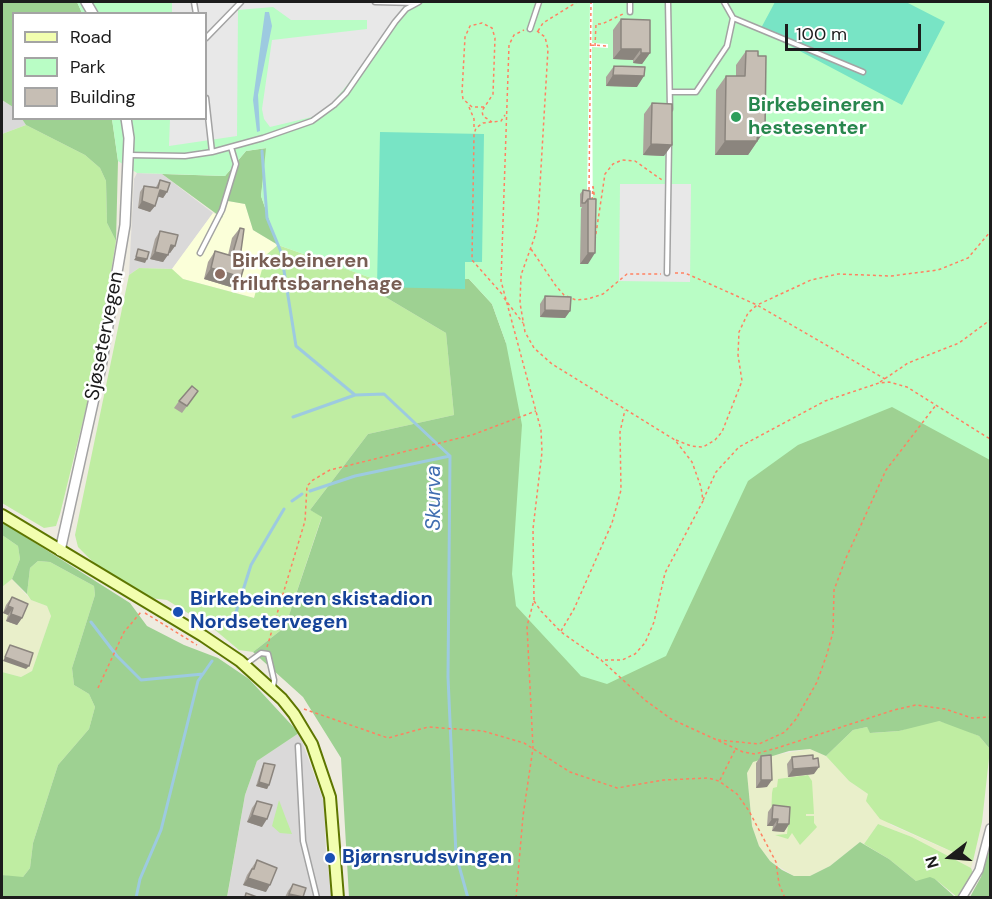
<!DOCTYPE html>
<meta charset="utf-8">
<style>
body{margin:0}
#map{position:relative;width:992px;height:899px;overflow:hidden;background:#eeebe0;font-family:"DM Sans",sans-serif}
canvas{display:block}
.frame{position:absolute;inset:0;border:3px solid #1c1c1c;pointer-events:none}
.legend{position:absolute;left:12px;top:12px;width:195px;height:108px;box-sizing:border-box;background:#fff;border:2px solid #a4a4a4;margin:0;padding:8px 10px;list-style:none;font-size:18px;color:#1c1c1c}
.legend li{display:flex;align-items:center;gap:12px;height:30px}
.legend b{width:30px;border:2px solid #a4a4a4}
.north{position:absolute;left:920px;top:827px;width:60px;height:60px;-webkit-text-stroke:4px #fff;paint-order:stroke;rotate:254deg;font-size:16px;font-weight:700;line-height:24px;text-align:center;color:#1c1c1c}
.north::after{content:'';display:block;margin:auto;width:21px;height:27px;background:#1c1c1c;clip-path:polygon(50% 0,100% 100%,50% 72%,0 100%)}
.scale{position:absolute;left:785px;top:24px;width:136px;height:27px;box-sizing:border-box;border:3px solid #1c1c1c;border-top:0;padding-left:8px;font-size:18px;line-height:21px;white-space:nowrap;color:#1c1c1c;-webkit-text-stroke:4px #fff;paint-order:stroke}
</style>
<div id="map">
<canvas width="992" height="899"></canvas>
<div class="frame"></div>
<ul class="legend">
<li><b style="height:8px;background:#f2feaf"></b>Road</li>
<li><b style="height:16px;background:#b9fdc5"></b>Park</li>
<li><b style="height:16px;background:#c6beb4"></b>Building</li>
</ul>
<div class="north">N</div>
<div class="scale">100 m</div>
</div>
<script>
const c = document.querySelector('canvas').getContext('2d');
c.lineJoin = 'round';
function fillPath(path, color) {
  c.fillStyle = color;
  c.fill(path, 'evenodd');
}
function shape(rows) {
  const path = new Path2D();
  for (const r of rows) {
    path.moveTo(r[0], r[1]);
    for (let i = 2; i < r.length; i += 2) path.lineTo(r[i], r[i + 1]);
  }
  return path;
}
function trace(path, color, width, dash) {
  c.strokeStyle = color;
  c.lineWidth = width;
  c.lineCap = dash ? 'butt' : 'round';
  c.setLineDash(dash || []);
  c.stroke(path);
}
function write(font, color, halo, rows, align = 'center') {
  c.font = font + ' "DM Sans",sans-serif';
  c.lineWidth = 5;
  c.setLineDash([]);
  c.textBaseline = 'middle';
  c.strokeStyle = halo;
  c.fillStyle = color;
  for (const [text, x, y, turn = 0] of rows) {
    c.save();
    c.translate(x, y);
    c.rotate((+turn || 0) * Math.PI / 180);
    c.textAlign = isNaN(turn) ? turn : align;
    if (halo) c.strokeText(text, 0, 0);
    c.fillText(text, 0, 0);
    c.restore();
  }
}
fillPath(shape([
 [2,100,13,107,14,118,22,119,26,125,2,134],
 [137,173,162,174,213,213,172,269,139,268,129,275,134,179],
 [299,733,324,802,326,853,332,897,227,898,245,795,257,761]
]), '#dad9d9');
fillPath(shape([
 [228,201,245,204,253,230,278,245,266,255,255,298,183,279,172,269,213,213,222,217]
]), '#fbffd9');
fillPath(shape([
 [12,579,31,600,47,606,51,616,32,671,21,677,2,672,2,587],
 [810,749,826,756,849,781,868,794,891,825,973,861,971,868,912,837,878,824,864,844,860,842,830,866,810,876,794,876,770,861,759,846,752,826,747,773,752,762,769,756]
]), '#e9efca');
fillPath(shape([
 [26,125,85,155,100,168,106,181,107,223,116,241,94,376,60,514,56,526,44,528,2,503,2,134],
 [278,245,377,280,382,295,446,333,454,415,368,434,310,510,322,516,285,627,253,652,239,650,215,630,167,600,150,598,98,567,78,547,75,535,129,275,139,268,172,269,183,279,254,298,266,255],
 [2,535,18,546,20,559,12,579,2,587],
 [38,561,50,562,94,586,95,595,72,668,74,685,89,694,95,707,89,729,58,765,33,843,30,868,23,877,13,877,2,875,2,672,21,677,32,671,51,616,47,606,31,600,27,594,30,568],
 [930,721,939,721,956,726,979,736,990,749,982,822,973,861,880,819,866,801,868,794,849,781,826,756,853,730,867,727,871,733,899,731],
 [808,775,812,781,814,814,806,814,806,816,814,816,814,823,817,827,800,845,792,833,788,839,775,835,787,834,789,817,771,818,772,793,773,788,777,787,778,779],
 [279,800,285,816,292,834,280,833,272,826],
 [878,824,912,837,971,868,973,873,957,897,935,879,916,881,889,859,864,844]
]), '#bfeda2');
fillPath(shape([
 [2,2,77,2,82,13,14,14,13,107,2,100],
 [990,2,990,749,979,736,939,721,899,731,870,733,867,727,853,730,826,756,810,749,789,751,753,762,747,773,752,826,759,846,770,861,782,870,794,876,810,876,830,866,860,842,889,859,916,881,930,877,935,879,955,897,349,897,341,758,303,697,253,652,285,627,322,517,310,510,368,434,454,415,446,333,382,295,377,280,469,279,492,304,506,343],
 [22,119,112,119,118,161,116,241,107,223,106,181,100,168,85,155,26,125],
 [267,148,261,196,278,245,253,230,245,204,228,201,222,218,162,174,225,176,246,151],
 [2,522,130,603,147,626,184,645,218,658,249,679,299,733,257,761,245,795,227,897,2,897,2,875,23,877,30,868,33,843,58,765,89,729,95,707,89,694,74,685,72,668,95,595,94,586,50,562,38,561,30,568,27,594,12,579,20,559,18,546,2,535],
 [990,847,990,897,970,897,981,877]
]), '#9ed192');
fillPath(shape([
 [77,2,990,2,990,460,892,407,798,445,748,481,666,656,607,684,581,676,516,606,512,574,522,425,506,343,492,304,469,279,377,280,278,245,261,196,266,148,246,151,225,176,137,173,118,161,112,119,206,118,206,14,82,13]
]), '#b9fdc5');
fillPath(shape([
 [775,2,906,2,945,22,902,105,760,30],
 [380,132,484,134,482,262,465,262,465,289,377,287]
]), '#78e4c5');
fillPath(shape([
 [172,2,407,2,348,84,332,103,316,116,270,127,264,119,262,109,272,40,367,29,367,20,291,20,273,7,238,10,237,136,169,146,170,119,206,118,206,14,172,13],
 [620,184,691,184,690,282,619,281]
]), '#e8e8e8');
fillPath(shape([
 [265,12,269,12,272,26,258,95,260,131,257,132,253,100]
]), '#9dcae0');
fillPath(shape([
 [590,2,593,2,592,43,608,44,608,48,592,47,593,247,587,193]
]), '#fff');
trace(shape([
 [262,151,267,218,281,252,296,346,355,395,384,394,450,456,448,677,456,855,468,898],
 [293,417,355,395],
 [310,491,355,476,450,456],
 [292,501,302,494],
 [91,622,117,656,141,680,203,674],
 [232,625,251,565,284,509],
 [136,898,140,879,161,830,198,681,212,661]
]), '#9dcae0', 3);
const service = shape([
 [194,2,196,14],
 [375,2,416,3],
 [630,2,630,12],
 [668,2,670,109],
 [724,2,733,18,863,72],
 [530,29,539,2],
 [206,38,241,2],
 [670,92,696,92,727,46,733,18],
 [206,98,212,152],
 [129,155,185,156,212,152,263,138,312,121,334,105,346,93,395,22,406,9,419,2],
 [200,253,222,210,236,164,231,147],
 [667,273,669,143],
 [246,664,261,653,268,654,274,680,273,688],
 [298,746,303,841,317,898]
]);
const minor = shape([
 [962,898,979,870,990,828]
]);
const tertiary = shape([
 [86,2,93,14],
 [60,551,101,367,125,225,129,138,126,118]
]);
const secondary = shape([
 [2,515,203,636,240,661,282,699,294,714,312,744,330,797,338,898]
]);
trace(service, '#a3a3a3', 7);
trace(minor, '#a3a3a3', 10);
trace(tertiary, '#a3a3a3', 12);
trace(secondary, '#5d7600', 14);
trace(shape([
 [537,31,545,37,548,49,538,219,535,236,521,275,520,303,525,332,534,348,552,364,675,440,692,462,701,487,703,501,665,573,654,622,645,643,635,654,622,660,601,660],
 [538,31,543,23,577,2],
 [591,45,608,46],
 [595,46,596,24,602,24,623,14],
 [469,107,474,119,474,130],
 [484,107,472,107,463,99,462,93,465,37,470,26,482,23,492,28,495,38,493,94,482,111,483,116,492,122],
 [593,186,595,201],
 [589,190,591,2],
 [592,200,593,186],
 [595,240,605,174,613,164,622,160,635,161,662,180],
 [531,249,556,286,564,295,576,300,588,299,603,294,627,274,661,274],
 [675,273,685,273,757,305,885,379],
 [502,294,472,260,474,134,476,128,483,123,501,121,505,115],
 [504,298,523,323],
 [880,382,908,363,959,343,990,320],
 [676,440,691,446,703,447,715,440,722,432,742,381,738,355,739,332,748,313,757,305,811,280,838,274,891,276,938,270,968,258,990,232],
 [703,500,716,472,739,447,825,401,879,383,889,382,907,387,990,439],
 [534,601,541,611,561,632,601,660,645,700,671,719,743,752,755,754,777,748,894,710,916,705,945,709,972,718,990,717],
 [145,613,197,645],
 [561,631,574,609,612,523,621,490,620,432,625,410],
 [267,647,305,521,307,486,313,480,330,470,472,435,536,411],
 [98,688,124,632,141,612],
 [304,709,388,738,428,727,483,731,524,743,570,772,617,788,664,780,708,778,719,781,737,794,749,811,776,862,779,884,785,898],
 [718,740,759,744,785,732,796,719,817,682,827,654,833,632,834,590,846,558,886,470,936,405],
 [720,780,735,750],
 [516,898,523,816,533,748,527,626,534,600,533,529,542,452,541,430,501,281,509,45,514,35,524,30]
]), '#ff8161', 1.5, [3, 3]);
trace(service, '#fff', 4);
trace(minor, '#fff', 7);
trace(tertiary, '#fff', 9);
trace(secondary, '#f2feaf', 10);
fillPath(shape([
 [621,19,650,53,642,64,633,63,633,60,613,59,613,30],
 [746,51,765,130,748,155,715,155,716,90,726,76,736,76,736,65],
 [614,66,637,87,606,86,606,77],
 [652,103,664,156,643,155,644,114],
 [160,180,167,192,163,198,158,196,155,206,150,212,138,208,140,192,144,186,156,187],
 [583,190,590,191,588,264,580,264,581,209,582,207,580,207,580,194],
 [240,228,240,258,234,288,204,279,208,262,215,251,228,255,232,238],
 [160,231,175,246,170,253,169,252,163,262,150,259,155,239],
 [545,296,570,311,565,318,540,317,540,304],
 [198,391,182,413,174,408,179,401],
 [12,597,22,618,17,625,6,621,8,615,3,613,6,605],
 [761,756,767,787,756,788,756,763],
 [792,757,814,774,788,777,787,764],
 [264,763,269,785,267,789,256,786,262,767],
 [257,801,262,827,247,822,252,808],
 [773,805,789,824,784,832,772,831,773,826,767,826,768,812],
 [257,860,266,892,243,885,247,875],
 [293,884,303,897,285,897,288,891]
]), '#aaa39b');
fillPath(shape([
 [621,49,641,49,633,60,613,59],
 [641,53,650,53,642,64,633,63],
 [613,75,644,76,637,87,606,86],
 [758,130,765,130,748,155,715,155,725,141],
 [651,144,672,145,664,156,643,155],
 [160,190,167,192,163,198,156,196],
 [142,201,155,206,150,212,138,208],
 [171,245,175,246,170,253,166,252],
 [155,252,168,255,163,262,150,259],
 [588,253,595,253,588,264,580,264],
 [136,257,147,259,145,263,134,260],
 [211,268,241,277,234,288,204,279],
 [545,310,570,311,565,318,540,317],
 [8,606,13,608,8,615,3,613],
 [11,614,22,618,17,625,6,621],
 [5,657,29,666,26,669,3,661],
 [819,767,814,774,788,777,793,769],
 [761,780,772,780,767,787,756,788],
 [259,782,269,785,267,789,256,786],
 [252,815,267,819,262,827,247,822],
 [772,819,778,819,773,826,767,826],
 [777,824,789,824,784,832,772,831],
 [248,878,270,885,266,892,243,885],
 [289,894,300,897,287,897]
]), '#8b857e');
const building = shape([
 [621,19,650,20,650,53,641,53,641,49,621,49,621,19],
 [746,51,758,51,758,56,766,56,765,130,758,130,757,141,725,141,726,76,745,76,746,51],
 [614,66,645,67,644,76,613,75,614,66],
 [652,103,672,104,672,145,651,144,652,103],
 [160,180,170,183,167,192,160,190,155,206,142,201,144,186,158,188,160,180],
 [583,190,590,191,590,199,588,199,585,203,582,203,583,190],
 [588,199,596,199,595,253,588,253,588,199],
 [240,228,244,229,240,258,246,260,241,277,211,268,215,251,232,256,240,228],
 [160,231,178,235,175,246,171,245,168,255,155,252,160,231],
 [138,249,149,252,147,259,136,257,138,249],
 [545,296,571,297,570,311,545,310,545,296],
 [192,386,198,391,187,406,179,401,192,386],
 [12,597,28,604,22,618,11,614,13,608,8,606,12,597],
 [10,645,33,653,29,666,5,657,10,645],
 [771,755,772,780,761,780,761,756,771,755],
 [813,755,813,759,818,758,819,767,793,769,792,757,813,755],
 [264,763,275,765,269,785,259,782,264,763],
 [257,801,272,805,267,819,252,815,257,801],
 [773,805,790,807,789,824,777,824,778,819,772,819,773,805],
 [257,860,277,868,270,885,248,878,252,869,254,869,257,860],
 [293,884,306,888,303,897,289,894,293,884],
 [246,893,257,897,245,897,246,893]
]);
fillPath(building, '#c6beb4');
trace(building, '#8b857e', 1.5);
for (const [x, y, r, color] of [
 [736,117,6,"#2e9e5b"],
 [220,274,6,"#8d6e63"],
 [178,612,6,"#1a4fb4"],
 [330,858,6,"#1a4fb4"]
]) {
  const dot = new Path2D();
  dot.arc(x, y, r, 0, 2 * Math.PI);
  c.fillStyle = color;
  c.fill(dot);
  trace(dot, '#fff', 2);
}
write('bold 20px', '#27864d', '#fff', [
 ["Birkebeineren",748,106],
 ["hestesenter",748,129]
], 'left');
write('bold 20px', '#785e54', '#fff', [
 ["Birkebeineren",232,262],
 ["friluftsbarnehage",232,285]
], 'left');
write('20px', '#1c1c1c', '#fff', [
 ["Sjøsetervegen",105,336,-79]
]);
write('bold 20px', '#164399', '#fff', [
 ["Birkebeineren skistadion",190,600],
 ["Nordsetervegen",190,623],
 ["Bjørnsrudsvingen",342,858]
], 'left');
write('italic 21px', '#426fb1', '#fff', [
 ["Skurva",434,498,-90]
]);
</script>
